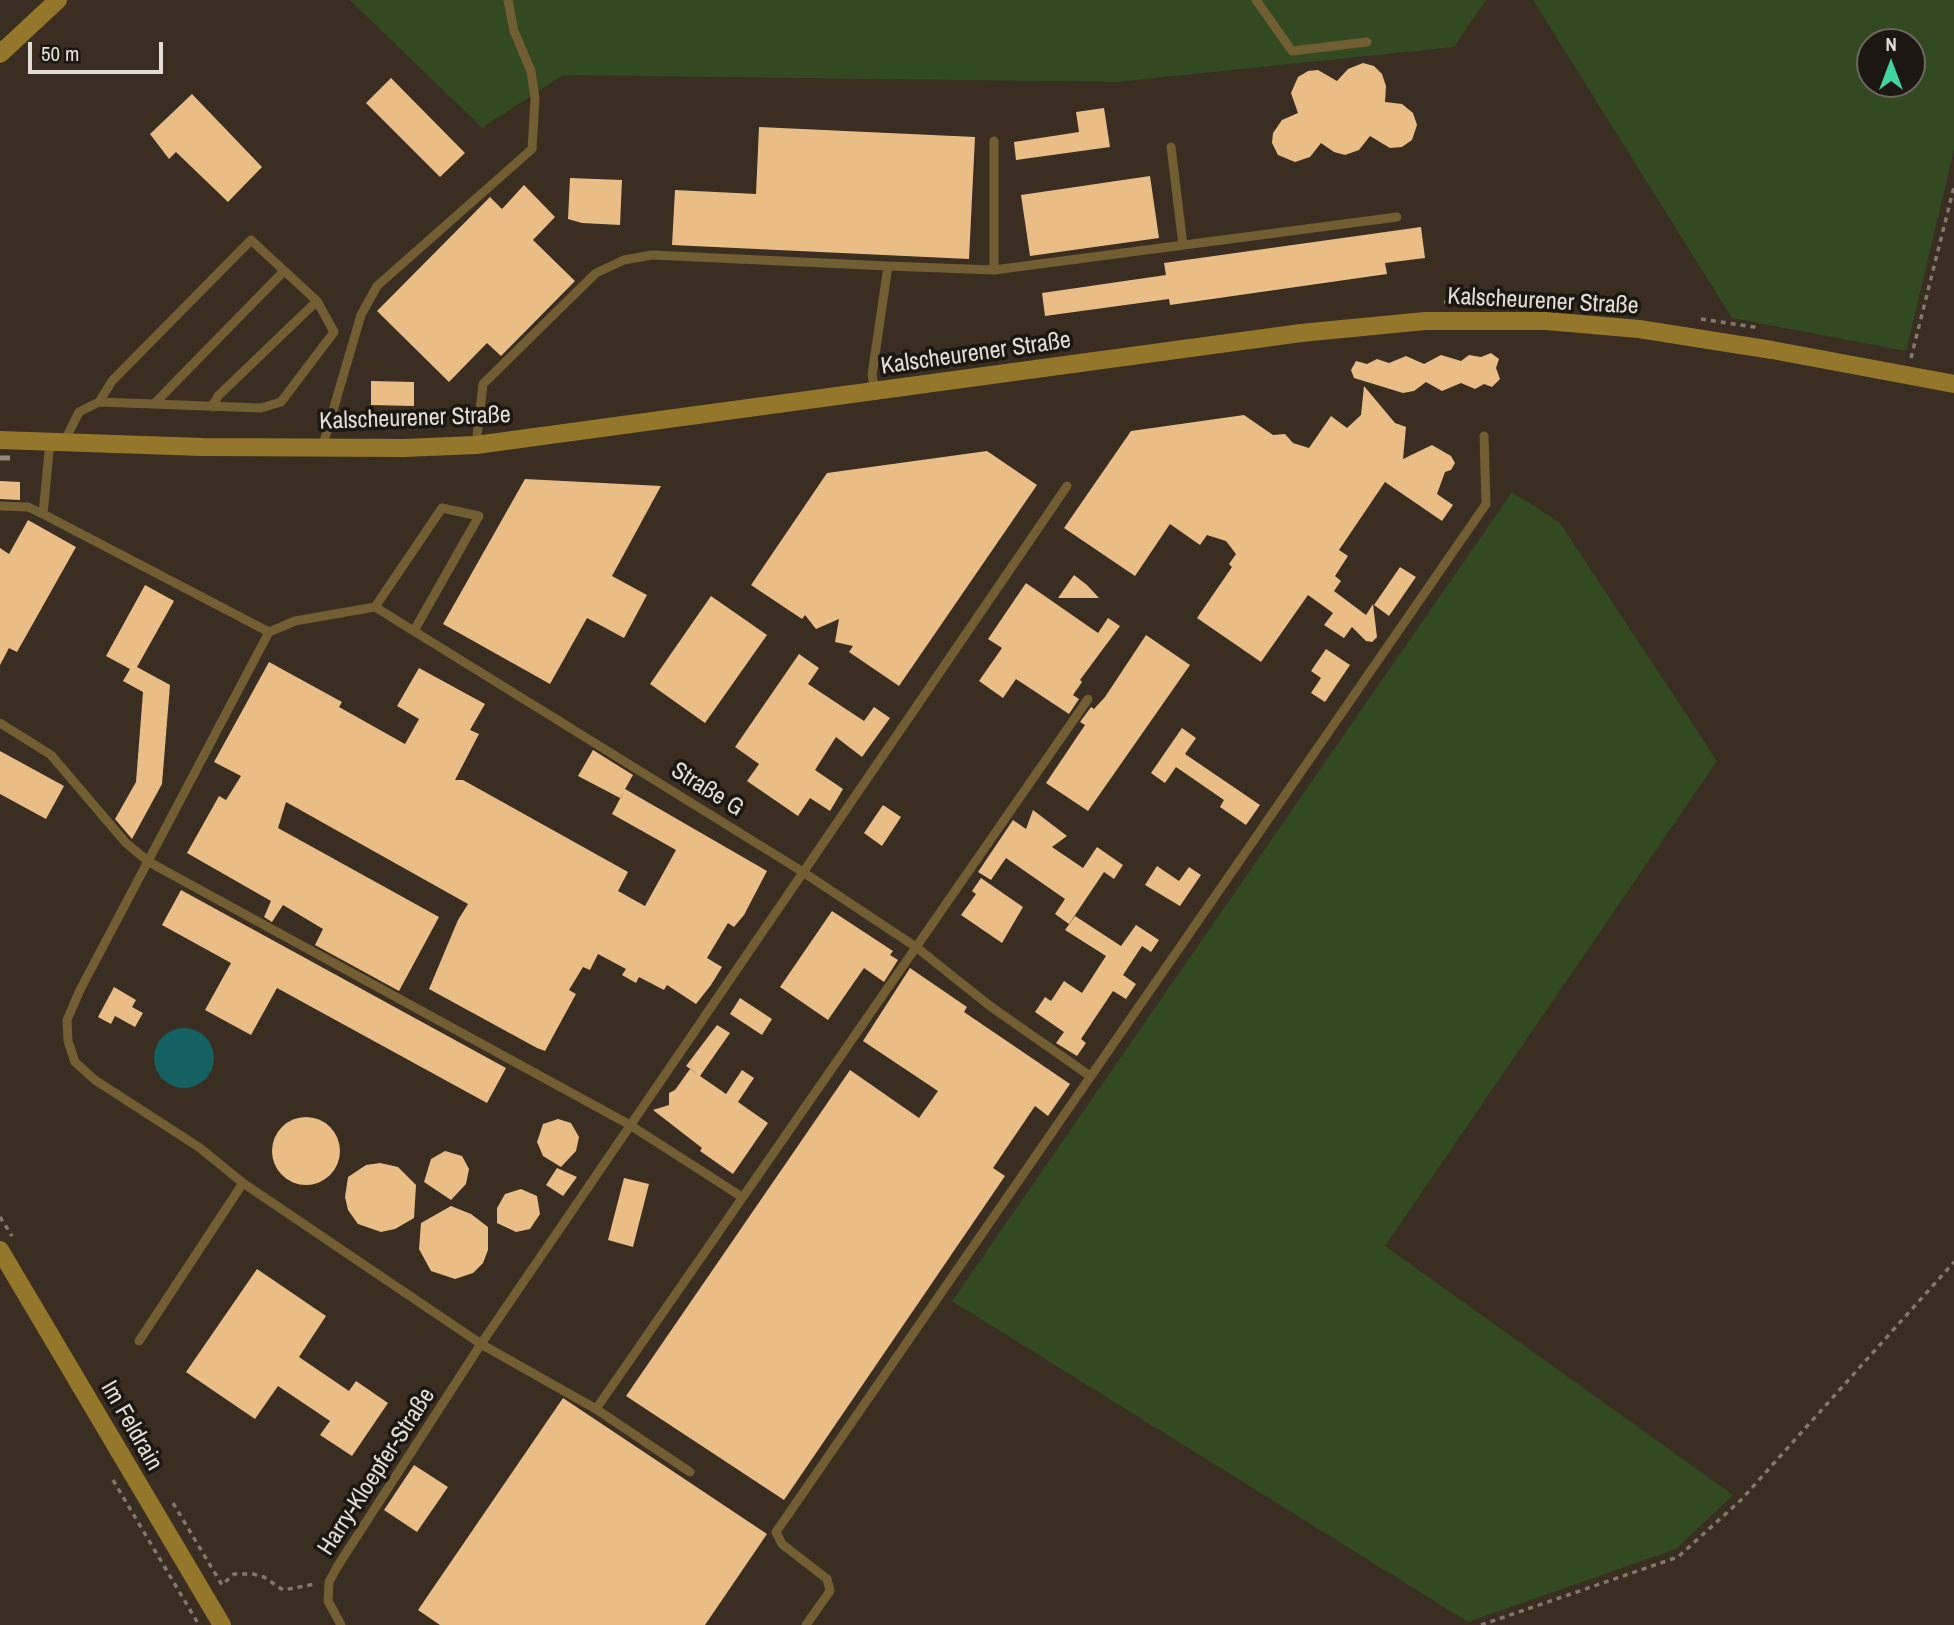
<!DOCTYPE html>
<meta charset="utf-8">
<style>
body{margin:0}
#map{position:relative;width:1954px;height:1625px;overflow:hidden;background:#392e21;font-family:"Archivo Narrow",sans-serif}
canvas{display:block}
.north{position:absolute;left:1856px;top:28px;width:70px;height:70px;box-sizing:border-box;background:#1c1711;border:2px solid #6c665f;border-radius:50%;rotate:0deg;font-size:19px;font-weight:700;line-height:28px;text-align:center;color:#e4ddd5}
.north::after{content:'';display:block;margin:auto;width:24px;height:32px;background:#42d4a0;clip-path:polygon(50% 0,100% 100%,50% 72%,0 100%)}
.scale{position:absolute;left:28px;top:42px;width:135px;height:32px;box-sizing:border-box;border:4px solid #e4ddd5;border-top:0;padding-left:9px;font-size:21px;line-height:24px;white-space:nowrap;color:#e4ddd5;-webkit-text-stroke:5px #1c1711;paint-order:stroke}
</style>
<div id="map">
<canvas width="1954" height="1625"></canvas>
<div class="north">N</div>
<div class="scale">50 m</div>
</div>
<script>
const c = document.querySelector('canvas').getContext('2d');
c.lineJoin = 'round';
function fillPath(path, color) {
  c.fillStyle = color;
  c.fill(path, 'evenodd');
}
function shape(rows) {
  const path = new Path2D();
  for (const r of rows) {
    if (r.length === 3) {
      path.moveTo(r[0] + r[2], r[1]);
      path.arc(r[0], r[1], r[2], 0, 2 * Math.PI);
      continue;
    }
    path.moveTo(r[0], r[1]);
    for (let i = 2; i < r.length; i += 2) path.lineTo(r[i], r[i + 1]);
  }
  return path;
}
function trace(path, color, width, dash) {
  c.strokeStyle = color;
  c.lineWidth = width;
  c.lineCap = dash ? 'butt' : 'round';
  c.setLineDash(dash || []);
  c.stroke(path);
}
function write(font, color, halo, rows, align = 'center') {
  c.font = font + ' "Archivo Narrow",sans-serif';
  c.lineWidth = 7;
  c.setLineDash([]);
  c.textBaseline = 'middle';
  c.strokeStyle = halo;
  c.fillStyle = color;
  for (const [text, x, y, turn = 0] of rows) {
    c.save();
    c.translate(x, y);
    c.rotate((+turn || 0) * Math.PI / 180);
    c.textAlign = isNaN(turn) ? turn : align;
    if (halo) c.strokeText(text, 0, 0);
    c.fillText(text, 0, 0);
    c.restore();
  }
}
fillPath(shape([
 [350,0,1486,0,1454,47,1117,82,563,75,482,128],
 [1533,0,1954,0,1954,150,1906,351,1732,318],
 [1870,42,1912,42,1912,84,1870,84],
 [1512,492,1560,523,1717,761,1385,1246,1733,1495,1676,1549,1468,1622,952,1301]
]), '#324922');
fillPath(shape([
 [184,1058,30]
]), '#156162');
fillPath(shape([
 [1363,63,1374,66,1382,74,1386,86,1385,102,1402,104,1413,113,1417,125,1412,140,1402,147,1390,148,1370,136,1359,150,1345,155,1334,152,1321,143,1310,157,1295,162,1278,155,1272,143,1273,133,1282,120,1298,113,1291,93,1298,77,1308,71,1318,70,1337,81,1348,69],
 [391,78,465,153,440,177,366,103],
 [192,94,262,167,228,202,176,152,169,159,150,134],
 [1104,108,1110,147,1016,160,1014,142,1079,132,1076,112],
 [759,127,975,137,969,259,672,245,675,190,756,194],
 [1150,176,1159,238,1030,256,1021,195],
 [570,178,622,180,620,225,582,223,568,219],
 [524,185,555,217,533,240,575,281,501,356,487,343,449,382,377,311,490,197,502,209],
 [1421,227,1425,258,1385,263,1387,274,1170,305,1169,299,1045,316,1042,293,1166,275,1164,263],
 [1491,353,1499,359,1496,368,1500,379,1492,387,1484,384,1475,389,1461,383,1442,391,1426,382,1414,391,1403,393,1354,378,1351,370,1356,361,1367,364,1377,359,1389,363,1406,356,1424,364,1441,355,1461,361,1469,355,1481,357],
 [371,381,414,382,414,406,371,405],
 [1364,386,1395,423,1406,427,1403,459,1432,445,1451,456,1455,463,1451,470,1445,472,1437,494,1453,505,1442,521,1385,482,1339,550,1348,556,1335,576,1341,581,1334,591,1366,615,1373,604,1377,637,1372,642,1366,641,1352,627,1344,638,1324,625,1333,613,1308,595,1261,662,1197,618,1232,567,1229,564,1236,554,1226,541,1207,535,1200,545,1170,524,1135,576,1064,528,1131,431,1244,415,1273,435,1285,434,1293,443,1309,448,1331,416,1347,428,1361,415],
 [987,451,1037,485,899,686,849,652,853,646,835,642,839,619,816,629,805,615,802,619,751,585,827,473],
 [525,479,661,486,612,576,647,595,624,638,587,618,550,684,443,624],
 [0,481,20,482,20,500,0,499],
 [28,520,76,547,17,652,9,648,0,665,0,548,9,554],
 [1400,567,1416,577,1389,616,1374,605],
 [1074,575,1087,585,1099,598,1058,598],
 [1026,583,1098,633,1108,618,1120,626,1080,680,1082,682,1073,695,1079,699,1069,714,1016,679,1003,698,979,681,1002,648,988,639],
 [145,585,174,601,137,667,170,685,162,784,132,839,115,819,136,782,143,692,123,681,130,669,106,656],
 [711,596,767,635,705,723,650,684],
 [1146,635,1190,665,1088,811,1046,783,1085,725,1080,722,1091,707,1094,709,1105,697],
 [1326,649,1350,665,1325,702,1311,693,1321,678,1311,671],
 [799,654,819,668,808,684,864,721,874,707,890,718,862,757,836,737,815,770,843,789,830,811,810,798,798,816,747,781,759,764,735,747],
 [269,662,342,702,339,707,405,744,419,719,397,706,419,668,485,704,470,730,479,734,455,780,463,780,628,872,618,891,645,906,676,850,612,814,625,789,767,871,744,915,734,927,728,923,707,958,722,967,711,985,696,1004,667,985,664,990,639,977,636,983,622,975,626,969,598,954,590,970,583,967,569,990,576,994,545,1051,537,1048,429,989,458,920,468,904,286,802,278,828,439,917,399,991,315,945,323,929,283,905,272,922,264,917,271,901,187,853,219,796,226,800,241,776,214,762],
 [1182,728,1196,738,1185,754,1260,805,1246,825,1220,807,1224,800,1176,767,1165,783,1151,773],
 [593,750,633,775,620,798,578,776],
 [0,751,64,786,46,819,0,794],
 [883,805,901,817,882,846,864,833],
 [1033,810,1067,836,1052,847,1083,868,1097,847,1123,865,1114,879,1104,872,1069,924,1055,914,1065,899,1006,858,991,880,978,872,1013,820,1026,829],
 [1157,866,1179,881,1189,867,1201,875,1180,906,1145,885],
 [981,878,1023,907,1002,943,961,915,976,894,972,891],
 [181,890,506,1068,487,1103,277,988,251,1035,205,1010,231,963,162,925],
 [832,911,893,951,890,955,898,960,884,982,864,968,828,1020,780,987],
 [1075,916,1121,946,1136,925,1159,940,1151,952,1142,946,1123,975,1136,984,1126,999,1113,991,1081,1039,1086,1043,1077,1056,1056,1043,1064,1032,1035,1012,1045,997,1051,1001,1064,981,1082,993,1106,956,1065,930],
 [910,968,967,1007,964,1012,1070,1084,1048,1116,1035,1106,993,1168,1005,1176,784,1500,626,1396,850,1070,919,1118,938,1091,863,1041],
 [114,987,136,1000,132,1007,143,1013,135,1027,115,1016,111,1024,98,1017],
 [740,998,772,1019,762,1035,730,1014],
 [717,1025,730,1033,700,1076,726,1094,742,1070,754,1078,738,1102,768,1123,733,1174,700,1151,702,1148,653,1110,669,1105,669,1093,675,1090,690,1069,698,1074,686,1066],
 [306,1151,34],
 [558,1119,571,1123,579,1137,576,1151,561,1167,543,1156,537,1142,543,1124],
 [445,1151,462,1156,469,1169,466,1184,451,1200,424,1182,431,1159],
 [380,1163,398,1167,416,1185,414,1218,395,1229,381,1232,358,1224,348,1210,345,1197,348,1177,366,1165],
 [557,1168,577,1177,563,1196,546,1185],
 [624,1178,649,1184,633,1247,608,1240],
 [521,1189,537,1196,540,1214,530,1229,516,1232,497,1223,497,1208,505,1194],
 [451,1206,471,1214,488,1227,488,1250,483,1263,473,1273,455,1279,431,1271,419,1249,421,1223],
 [257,1269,326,1316,299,1357,349,1391,356,1381,388,1403,352,1456,320,1435,330,1421,278,1386,255,1419,186,1372],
 [563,1398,767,1534,705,1625,440,1625,418,1610],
 [414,1465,448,1487,417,1532,384,1510]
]), '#eabd87');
trace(shape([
 [1444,302,1485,302],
 [1601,306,1621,308],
 [1701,319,1760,328],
 [1911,358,1954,187],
 [0,1217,12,1236],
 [113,1480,199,1625],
 [173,1503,222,1585,234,1574,253,1574,264,1577,283,1590,315,1584],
 [1481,1625,1678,1557,1741,1500,1954,1262]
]), '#82786d', 3.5, [5, 5]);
trace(shape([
 [1256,0,1292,51,1367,42],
 [994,141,994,270],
 [1171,147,1183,245],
 [888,266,994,270,1397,217],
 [99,402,112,381,251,240,317,301,218,396,212,407],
 [154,404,284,271],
 [64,442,79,412,99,402,261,408,281,402,334,332,317,301],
 [476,445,483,384,596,273,624,260,652,255,888,266,872,375,875,391],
 [322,448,361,315,377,286,532,149,535,98,531,71,514,31,508,0],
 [0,506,28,507,43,514,269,632],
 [43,514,50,441],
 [375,607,442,508,479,516,415,629],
 [0,723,51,755,126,843,149,862,630,1125,742,1197],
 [139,1341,243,1183],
 [596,1409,1088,699],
 [690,1472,596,1409,481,1344,243,1183,200,1148,95,1080,75,1062,68,1041,67,1020,80,990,269,632,295,621,375,607,803,872,916,947,990,1006,1090,1076],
 [341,1625,328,1601,329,1582,337,1567,481,1344,1067,486],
 [806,1625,830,1591,827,1579,782,1544,776,1532,1486,504,1484,436]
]), '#715e32', 9);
trace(shape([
 [0,54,58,0],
 [0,440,202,447,404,448,476,445,1301,333,1425,321,1546,321,1639,329,1772,350,1954,384],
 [0,1250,222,1625]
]), '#95772b', 18);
trace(shape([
 [0,458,10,458]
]), '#92897e', 5, [14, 7]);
write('24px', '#e4ddd5', '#1c1711', [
 ["Kalscheurener Straße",1543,302,3],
 ["Kalscheurener Straße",976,354,-8],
 ["Kalscheurener Straße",415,419,-2],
 ["Straße G",707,790,32],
 ["Im Feldrain",131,1426,60],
 ["Harry-Kloepfer-Straße",377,1472,-57]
]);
</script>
